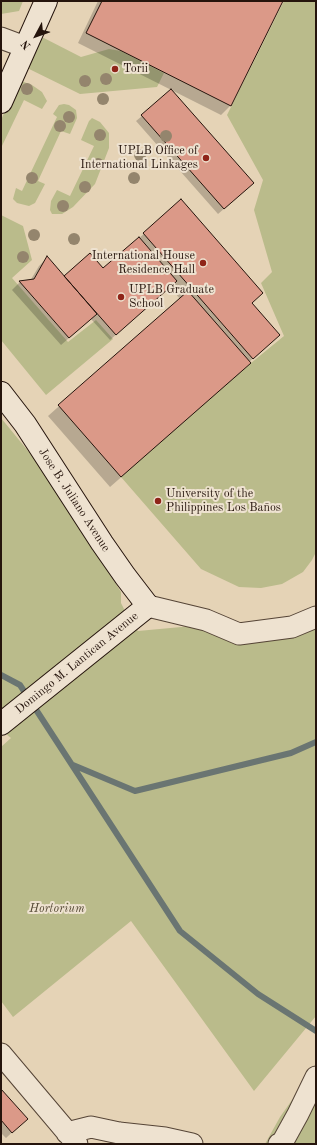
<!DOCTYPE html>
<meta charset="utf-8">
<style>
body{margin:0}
#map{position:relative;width:317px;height:1145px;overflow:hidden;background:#e5d3b6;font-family:"Old Standard TT",serif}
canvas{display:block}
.frame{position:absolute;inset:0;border:2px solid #25140c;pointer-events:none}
.north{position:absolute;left:16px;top:16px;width:40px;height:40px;-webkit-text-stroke:3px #eee2d0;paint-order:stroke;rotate:229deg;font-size:11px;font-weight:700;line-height:16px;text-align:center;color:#25140c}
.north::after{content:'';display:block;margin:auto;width:14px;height:18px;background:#25140c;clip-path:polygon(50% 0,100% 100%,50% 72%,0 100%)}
</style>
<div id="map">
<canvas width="317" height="1145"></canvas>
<div class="frame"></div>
<div class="north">N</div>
</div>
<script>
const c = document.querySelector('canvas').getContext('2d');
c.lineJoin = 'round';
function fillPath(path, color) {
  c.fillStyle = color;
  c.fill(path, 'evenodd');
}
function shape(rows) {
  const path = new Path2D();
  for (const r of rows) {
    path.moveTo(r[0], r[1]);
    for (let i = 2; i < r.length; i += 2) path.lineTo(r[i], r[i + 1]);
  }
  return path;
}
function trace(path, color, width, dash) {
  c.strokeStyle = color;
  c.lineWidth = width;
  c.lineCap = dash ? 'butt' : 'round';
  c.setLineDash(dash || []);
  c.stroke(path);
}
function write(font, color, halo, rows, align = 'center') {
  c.font = font + ' "Old Standard TT",serif';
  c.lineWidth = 4;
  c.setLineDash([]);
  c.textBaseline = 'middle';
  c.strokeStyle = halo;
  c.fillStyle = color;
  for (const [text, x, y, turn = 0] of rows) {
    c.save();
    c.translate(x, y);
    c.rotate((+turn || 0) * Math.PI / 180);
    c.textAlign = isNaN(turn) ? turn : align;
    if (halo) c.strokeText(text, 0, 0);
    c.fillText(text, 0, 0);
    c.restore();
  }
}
fillPath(shape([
 [1,1,23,1,19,11,1,14],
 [284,1,316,1,316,552,312,560,303,572,282,584,261,588,239,587,201,569,121,477,251,363,284,336,261,283,272,272,254,210,263,180,227,115],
 [38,35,81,57,109,49,121,51,164,73,157,87,80,94,21,65],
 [18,82,24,82,32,85,42,92,47,101,42,109,24,100,1,148,1,120],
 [64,104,69,105,76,110,77,118,70,134,61,131,38,181,45,184,35,203,29,206,17,203,13,199,16,188,22,191,57,117,53,114,59,105],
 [92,118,100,122,109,133,109,148,95,184,73,207,62,214,52,214,50,210,51,201,57,190,70,196,94,146,81,140,89,121],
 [1,215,23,226,32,260,12,278,68,342,96,320,113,339,46,395,1,340],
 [1,418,51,479,121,592,121,603,130,621,138,631,192,626,274,625,316,610,316,1016,254,1091,131,921,13,1017,1,1001,1,747,11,738,1,730],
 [316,1066,316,1144,265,1144,280,1117]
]), '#babb8b');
fillPath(shape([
 [98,1,283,1,230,106,221,115,78,43],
 [142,116,247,189,218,214,136,121],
 [181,201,251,303,279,335,249,362,239,374,110,487,48,416,180,299,170,287,110,340,91,319,61,345,12,290,20,282,30,281,39,266,47,258,64,278,103,270],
 [1,1090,20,1125,6,1138,1,1133]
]), '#0003');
trace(shape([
 [1,675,20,685,180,931,258,994,316,1031],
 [73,765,135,791,291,753,316,742]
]), '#6a7572', 6);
const building = shape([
 [102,1,283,1,231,106,86,33,102,1],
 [171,89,254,183,224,209,141,115,171,89],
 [181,199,263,293,252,303,280,335,253,359,143,233,181,199],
 [139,237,177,281,116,335,64,276,90,253,103,268,139,237],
 [47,256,97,314,69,338,19,281,34,279,47,256],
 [188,291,251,363,121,477,58,405,188,291],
 [1,1089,28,1119,12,1133,1,1120,1,1089]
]);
fillPath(building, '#db9988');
trace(building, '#25140c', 1);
const street = shape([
 [1,38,25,47],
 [148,606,206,620,239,634,292,627,316,617],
 [1,1054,77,1144],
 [67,1133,91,1127,119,1133,165,1138,192,1144],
 [279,1144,282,1143,298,1114,316,1077]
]);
const secondary = shape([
 [1,102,46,1],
 [1,393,25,424,102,543,125,576,148,606,1,724]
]);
trace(street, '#554436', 23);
trace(secondary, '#25140c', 24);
trace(street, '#eee2d0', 21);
trace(secondary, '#eee2d0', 22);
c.fillStyle = '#94856d';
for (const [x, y] of [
 [106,79],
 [85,81],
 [27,89],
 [103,99],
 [69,117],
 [60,126],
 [100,135],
 [166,136],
 [140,155],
 [98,164],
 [32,178],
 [134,178],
 [85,187],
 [63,206],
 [34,235],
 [74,239],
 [23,257]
]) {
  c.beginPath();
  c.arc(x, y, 6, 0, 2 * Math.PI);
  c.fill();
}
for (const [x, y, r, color] of [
 [115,69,4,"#8f2418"],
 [206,158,4,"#8f2418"],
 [203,263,4,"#8f2418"],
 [121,297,4,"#8f2418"],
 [158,501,4,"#8f2418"]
]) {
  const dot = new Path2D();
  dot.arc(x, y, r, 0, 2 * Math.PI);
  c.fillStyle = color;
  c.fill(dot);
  trace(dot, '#eee2d0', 1.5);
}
write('12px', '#25140c', '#eee2d0', [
 ["Torii",123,69],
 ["UPLB Office of",198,151,"right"],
 ["International Linkages",198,165,"right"],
 ["International House",195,256,"right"],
 ["Residence Hall",195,270,"right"],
 ["UPLB Graduate",129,290],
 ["School",129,304],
 ["University of the",166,494],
 ["Philippines Los Baños",166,508]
], 'left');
write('12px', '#25140c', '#eee2d0', [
 ["Jose B. Juliano Avenue",74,500,57],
 ["Domingo M. Lantican Avenue",77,663,-39]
]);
write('italic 12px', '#524632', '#eee2d0', [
 ["Hortorium",57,909]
]);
</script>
